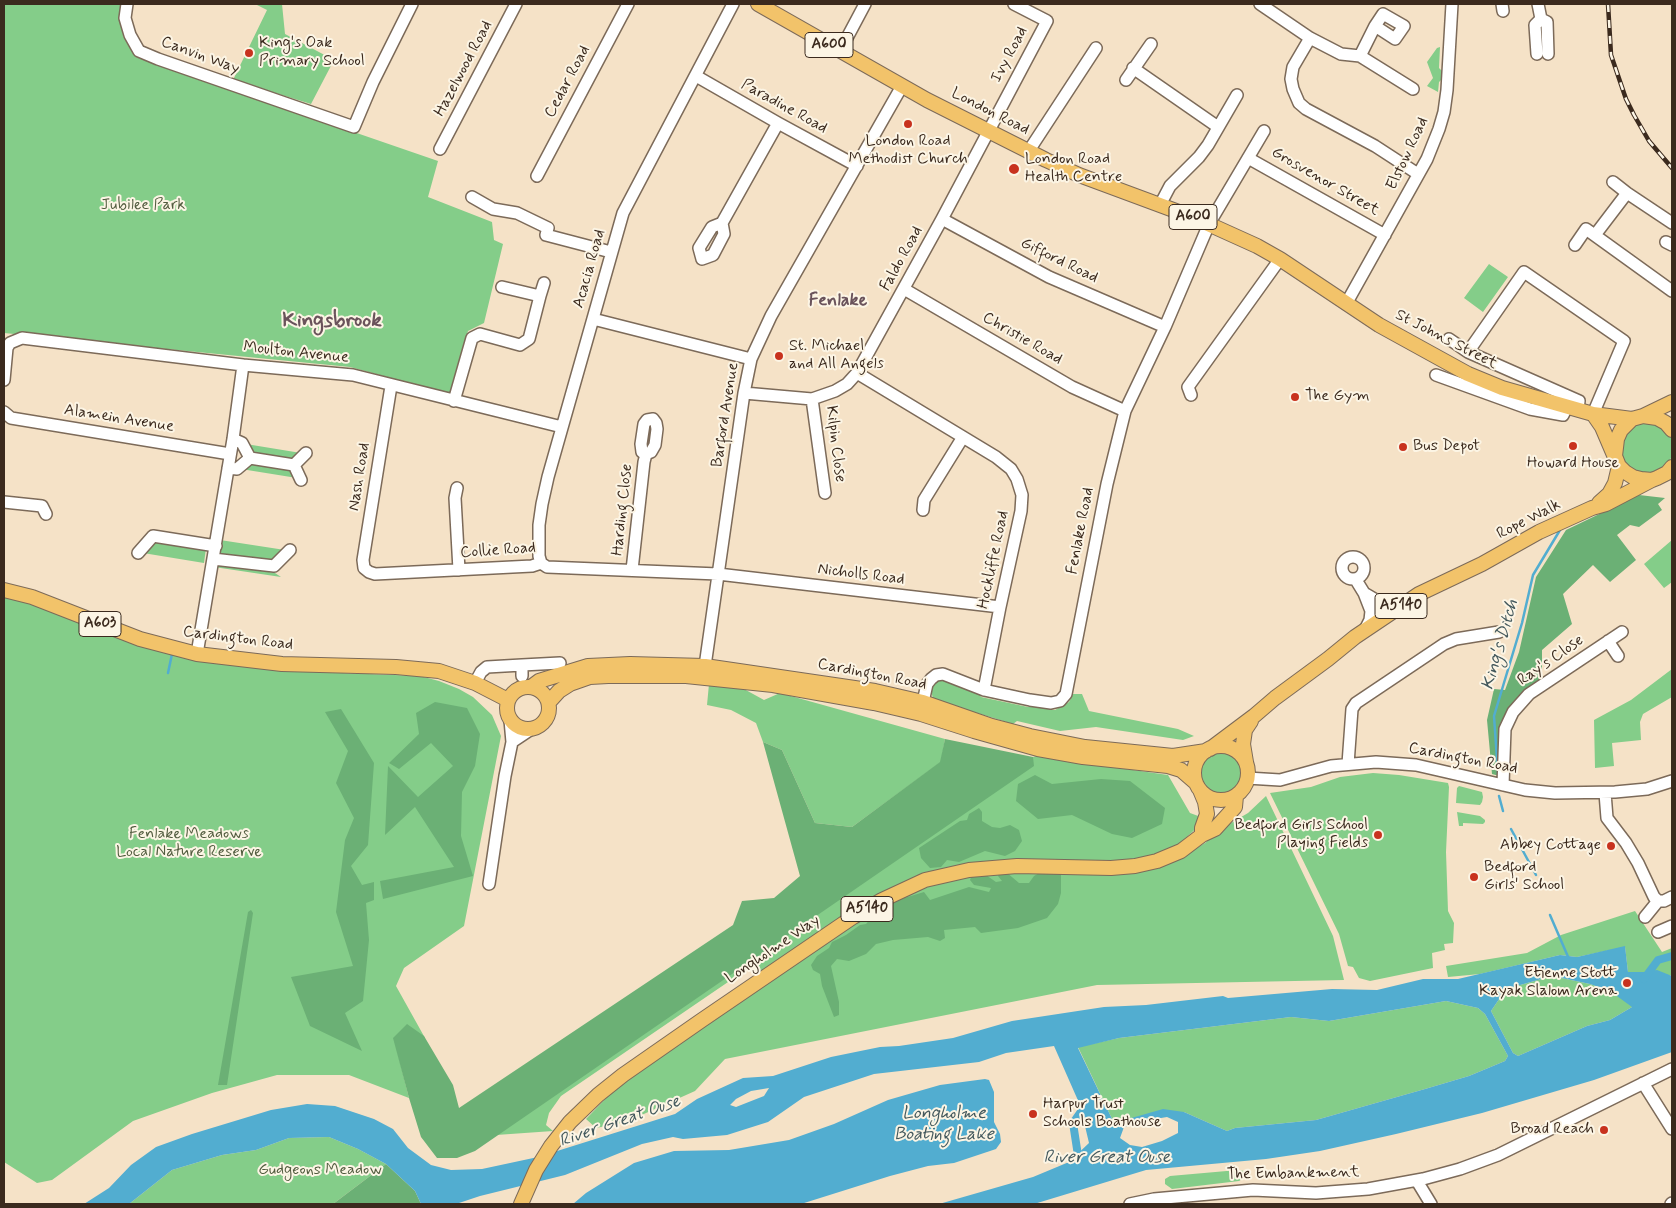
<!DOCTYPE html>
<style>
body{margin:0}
#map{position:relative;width:1676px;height:1208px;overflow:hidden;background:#f5e2c7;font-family:Mynerve,sans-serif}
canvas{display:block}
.frame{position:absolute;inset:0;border:5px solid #3b2a1e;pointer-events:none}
</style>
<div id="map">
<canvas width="1676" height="1208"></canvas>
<div class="frame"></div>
</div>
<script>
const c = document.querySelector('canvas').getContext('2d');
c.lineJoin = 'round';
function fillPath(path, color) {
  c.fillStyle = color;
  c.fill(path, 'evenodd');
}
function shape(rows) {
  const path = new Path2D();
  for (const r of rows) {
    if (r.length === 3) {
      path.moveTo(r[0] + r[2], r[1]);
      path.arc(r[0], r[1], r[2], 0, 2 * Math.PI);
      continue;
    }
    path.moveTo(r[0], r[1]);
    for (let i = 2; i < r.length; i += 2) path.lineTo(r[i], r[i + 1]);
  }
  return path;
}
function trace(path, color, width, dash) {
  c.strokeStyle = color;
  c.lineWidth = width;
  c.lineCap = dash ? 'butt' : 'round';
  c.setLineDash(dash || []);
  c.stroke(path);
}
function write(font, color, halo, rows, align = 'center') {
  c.font = font + ' Mynerve,sans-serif';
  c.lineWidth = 4;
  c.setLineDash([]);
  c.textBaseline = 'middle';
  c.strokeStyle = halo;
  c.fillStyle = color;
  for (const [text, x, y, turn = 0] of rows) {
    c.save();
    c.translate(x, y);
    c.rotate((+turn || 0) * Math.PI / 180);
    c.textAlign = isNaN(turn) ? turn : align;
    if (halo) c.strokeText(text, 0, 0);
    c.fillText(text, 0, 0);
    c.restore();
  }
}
fillPath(shape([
 [4,4,122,4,123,36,136,57,438,161,428,197,492,222,494,240,503,244,484,323,468,331,451,394,350,367,4,333],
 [255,4,282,4,285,34,334,60,311,104,233,80,267,10],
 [1440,47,1439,68,1443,72,1442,79,1439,82,1438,92,1427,86,1433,78,1427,62,1437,48],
 [1489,264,1508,277,1483,312,1464,298],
 [1647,448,26],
 [246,444,301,453,294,460,252,455],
 [250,463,291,470,297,478,241,469],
 [154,540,206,548,204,563,143,553],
 [220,540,285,550,269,563,222,556,218,553],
 [1672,540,1672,582,1664,588,1644,564],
 [217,564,275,573,281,577,214,567],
 [4,595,33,603,104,631,291,671,420,676,439,681,459,689,473,697,492,715,501,736,464,926,404,968,396,986,425,1038,394,1038,409,1098,349,1075,277,1075,212,1093,133,1121,52,1180,37,1183,4,1162],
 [1672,669,1672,697,1643,714,1640,722,1641,740,1612,743,1614,766,1595,768,1594,720,1631,700],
 [941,678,979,693,981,697,1028,707,1033,706,1055,710,1069,702,1073,694,1082,694,1089,711,1178,729,1194,736,1183,740,1096,727,1060,731,1017,721,1013,724,938,701,933,698,930,688,932,683],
 [709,684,744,689,764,700,780,693,945,739,941,762,852,827,815,823,782,750,763,742,756,723,731,710,707,705],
 [1221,773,21],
 [1036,756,1168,775,1190,813,1201,817,1200,825,1179,844,1164,852,1137,860,995,861,955,867,760,974,753,965,561,1096,549,1113,546,1125,553,1131,482,1136,1031,762,1033,757],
 [1373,773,1399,775,1448,783,1449,787,1446,852,1448,911,1454,923,1453,943,1444,944,1445,950,1432,953,1433,968,1370,981,1359,978,1353,967,1348,966,1339,934,1270,793,1311,787,1340,777],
 [1459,786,1482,792,1483,797,1482,802,1480,805,1456,803,1457,788],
 [1266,796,1333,936,1344,980,1097,985,725,1059,695,1091,626,1122,596,1128,586,1119,610,1094,646,1066,863,916,897,897,958,876,1175,861,1205,843,1224,825,1226,826,1248,813],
 [1457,812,1480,816,1485,820,1485,822,1483,824,1463,823,1463,826,1459,826],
 [1635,911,1662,952,1672,948,1672,976,1669,975,1632,1007,1610,1020,1587,1026,1518,1056,1513,1053,1491,1011,1506,989,1552,976,1590,984,1610,991,1628,972,1625,947,1577,957,1560,955,1480,974,1448,977,1446,966,1527,953,1561,935],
 [1446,1001,1478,1008,1485,1014,1508,1056,1505,1061,1469,1076,1425,1089,1316,1120,1235,1128,1227,1131,1184,1112,1114,1123,1078,1047,1119,1038,1291,1017,1329,1021],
 [329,1137,358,1149,386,1164,333,1204,129,1204,172,1170,222,1155,256,1150,289,1138],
 [1238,1170,1244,1171,1245,1174,1244,1178,1239,1181,1172,1189,1165,1184,1165,1179,1170,1176]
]), '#84cd89');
fillPath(shape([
 [1639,495,1665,498,1658,504,1662,510,1639,527,1630,525,1617,535,1636,560,1610,582,1593,565,1563,594,1572,624,1542,650,1542,678,1526,692,1510,711,1503,777,1492,774,1487,720,1494,689,1505,690,1519,652,1536,577,1566,530],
 [435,702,467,708,480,734,475,766,462,792,461,836,473,876,383,899,380,881,454,867,415,807,385,835,388,766,418,797,453,766,431,743,399,769,389,763,419,734,416,713],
 [341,709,374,763,368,845,351,866,362,885,374,882,374,900,366,903,369,940,363,1001,345,1013,362,1051,310,1026,291,977,353,966,336,912,345,840,354,818,336,783,348,751,325,712],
 [945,739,1033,757,1034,766,475,1151,457,1158,437,1158,421,1137,409,1098,393,1038,407,1024,424,1036,453,1085,459,1108,733,925,742,901,774,898,800,876,763,742,782,750,815,823,852,827,940,762],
 [1035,775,1052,784,1101,779,1130,781,1165,808,1162,824,1132,838,1112,834,1072,815,1038,819,1016,801,1018,784],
 [979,808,982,812,982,821,992,827,1000,828,1010,825,1019,830,1022,841,1015,851,1005,856,985,851,959,862,947,860,941,867,930,868,921,858,919,848,960,821,967,820,969,814],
 [1043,871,1061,872,1061,893,1058,904,1047,918,1018,928,981,933,975,927,944,930,945,938,940,941,928,937,893,940,876,944,866,954,849,961,837,959,831,966,839,1002,839,1015,834,1017,822,986,820,974,813,970,811,965,817,956,829,948,832,942,846,935,860,925,866,924,879,909,901,899,924,892,930,900,969,887,989,892,991,888,974,885,970,880,972,875,983,873,996,882,1002,881,998,876,1000,872,1006,872,1019,883,1029,883,1034,876],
 [251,910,253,913,227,1085,218,1085,248,912],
 [386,1164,415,1191,421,1204,333,1204]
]), '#6bb075');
fillPath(shape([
 [1625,946,1628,972,1644,972,1657,970,1672,976,1672,1052,1594,1080,1482,1113,1396,1134,1320,1151,1266,1159,1146,1170,1034,1204,939,1204,1033,1177,1069,1162,1089,1143,1080,1105,1054,1046,1006,1053,979,1062,874,1074,804,1097,768,1122,727,1135,683,1139,673,1137,642,1144,565,1175,480,1196,456,1204,421,1204,415,1191,386,1164,358,1149,329,1137,289,1138,256,1150,222,1155,172,1170,129,1204,84,1204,109,1188,131,1165,156,1147,192,1134,271,1110,307,1104,335,1106,374,1119,393,1129,408,1148,431,1165,451,1170,482,1169,538,1157,675,1114,697,1099,743,1078,773,1076,831,1057,880,1047,899,1046,953,1038,1012,1021,1104,1007,1146,1005,1223,996,1228,998,1332,989,1377,990,1423,979,1458,979,1560,955,1577,957],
 [1552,976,1590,984,1610,991,1632,1007,1610,1020,1587,1026,1518,1056,1513,1053,1491,1011,1506,989],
 [1446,1001,1478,1008,1485,1014,1508,1056,1505,1061,1469,1076,1425,1089,1316,1120,1235,1128,1227,1131,1184,1112,1163,1109,1114,1123,1078,1048,1119,1038,1291,1017,1329,1021],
 [769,1088,764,1096,736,1107,730,1105,736,1099,751,1091],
 [1167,1117,1178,1122,1178,1133,1162,1141,1142,1147,1130,1145,1120,1138,1124,1127,1149,1120],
 [985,1079,989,1080,994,1092,994,1122,1000,1134,1001,1142,996,1149,954,1163,928,1166,890,1176,801,1204,573,1204,586,1193,634,1163,674,1151,729,1150,789,1140,834,1124,888,1100,940,1085]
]), '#52add0');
trace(shape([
 [168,673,172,654],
 [1498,774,1494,716,1522,623,1533,575,1560,530],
 [1499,796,1503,811],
 [1511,829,1536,875],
 [1550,915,1569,959]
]), '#52add0', 2.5);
trace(shape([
 [1644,979,1658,960,1672,956],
 [1079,1162,1073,1123,1087,1103]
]), '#52add0', 8);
const minor = shape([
 [127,4,125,18,130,35,139,51,158,59,354,127,373,82,412,4],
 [1260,4,1310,38,1341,54,1360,56,1413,89],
 [1502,4,1503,11],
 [1538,4,1541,19,1547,22,1548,54],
 [1383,14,1404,26,1395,39,1375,26,1383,14],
 [1310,38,1293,67,1291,79,1293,89,1299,103,1306,109,1375,146,1418,174],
 [840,51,865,4],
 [1537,54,1535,25,1541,19],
 [1360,56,1375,26],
 [1133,68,1218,127],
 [696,76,778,123,857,166],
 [1126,80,1151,44],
 [440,149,516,4],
 [1028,152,1096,48],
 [1248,158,1385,235],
 [537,176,628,4],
 [1613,182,1627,193,1672,223],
 [472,197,493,209,517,213,548,228,546,235,611,252],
 [1160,205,1170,186,1199,157,1208,145,1237,95],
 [942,219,1049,277,1165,327],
 [722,223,778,123],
 [722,223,724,234,713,255,702,259,699,248,712,227,722,223],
 [1595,235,1627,193],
 [1666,242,1672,245],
 [1575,245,1586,229,1672,291],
 [904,289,1072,387,1125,411],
 [540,296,544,283],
 [1346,304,1427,159,1439,129,1444,112,1447,90,1452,4],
 [593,319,751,359],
 [1449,339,1468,352,1579,401,1578,409],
 [1468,352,1524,272,1624,341,1593,414],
 [857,373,996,457,1011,469,1017,479,1022,495,1021,511,1000,607,984,690],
 [1436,375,1530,409,1563,415,1567,407],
 [4,380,7,348,10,343,22,338,243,365,353,375,562,427],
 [391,386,363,560,364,568,369,572,375,574,532,566,541,563,547,567,718,574,1000,607],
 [744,393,812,399,835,391,847,384,857,373,942,219,1047,21,1014,4],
 [1191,395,1188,387,1280,259],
 [812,399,825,493],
 [454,401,472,338,480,334,520,345,529,339,540,296,502,287],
 [4,412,11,418,230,454],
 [653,419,656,423,657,429,655,445,651,452,646,454,642,452,641,444,644,424,647,420,653,419],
 [250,458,294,465,306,453],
 [294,465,301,480],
 [228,468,237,469,250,458,242,443,233,439],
 [457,488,455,498,459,570],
 [4,502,42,506,46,514],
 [923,510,924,500,963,437],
 [138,553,153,536,216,546],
 [1353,568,11],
 [213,559,274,566,290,550],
 [541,563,539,556,539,525,542,504,548,477,623,213,733,4],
 [632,570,644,462,646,454],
 [1356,580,1364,593,1371,611,1370,620,1365,630],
 [1364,593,1386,606,1403,603],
 [1608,641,1618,656],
 [197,654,233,439,243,365],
 [522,665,560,663],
 [705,666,744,393,751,359,771,316,902,86],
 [475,683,481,672,487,667,522,665,522,676],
 [923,702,927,684,931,679,936,675,943,674,984,690,1030,700,1051,703,1060,701,1066,694,1107,484,1125,411,1165,327,1209,224,1264,131],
 [510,720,512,742,530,730],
 [1348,764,1352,709,1356,703,1444,644,1456,639,1499,632],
 [1247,778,1280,780,1331,766,1376,762,1416,765,1525,790,1555,793,1615,792,1647,789,1672,781],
 [1503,785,1505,729,1513,712,1529,694,1622,632],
 [1605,793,1607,818,1626,843,1638,863,1654,897,1658,901,1645,917],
 [489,884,505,776,512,742],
 [1658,901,1664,901,1672,897],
 [1658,932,1672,926],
 [1643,1083,1672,1129],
 [1417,1181,1431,1204],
 [1130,1204,1154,1199,1253,1190,1316,1193,1368,1189,1423,1179,1460,1169,1498,1155,1672,1069],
 [1671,1204,1672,1203]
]);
const major = shape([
 [758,4,927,100,1046,160,1079,175,1195,218,1257,246,1280,259,1379,325,1468,374,1502,388,1593,414,1632,419],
 [1593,414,1602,427,1614,455],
 [1643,416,1672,402],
 [1672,430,1666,423,1657,418,1643,416,1632,419,1621,430,1617,439,1615,456,1619,466,1625,472,1633,477,1641,479,1652,480,1657,478,1667,473,1672,467],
 [1599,503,1609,494,1615,483,1619,466],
 [4,590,32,597,140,639,197,654,282,664,396,667,439,671,475,683,508,700],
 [528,708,21],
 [531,687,539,681,588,666,630,664,705,666,875,691,923,702,992,726,1030,736,1085,747,1173,756,1206,751],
 [549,702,559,691,570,684,590,677,608,676,686,676,773,685,874,703,921,714,974,731,1038,749,1083,757,1168,766,1181,770,1196,783],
 [1221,773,27],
 [1210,749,1254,716,1275,698,1328,659,1355,637,1419,594,1482,564,1539,532,1592,508,1606,504,1652,480],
 [1246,762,1243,744,1245,730,1251,721],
 [1200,790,1205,802,1207,814,1202,828,1202,835],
 [521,1204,536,1170,551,1146,570,1122,598,1095,623,1075,702,1020,853,917,882,900,925,880,969,870,1017,866,1111,868,1135,866,1157,861,1181,851,1202,835,1215,829,1235,807,1236,796]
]);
trace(minor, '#7c6a59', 14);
trace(major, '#7c6a59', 16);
trace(minor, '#fff', 11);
trace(major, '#f2c36a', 14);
const rail = shape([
 [1608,4,1611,55,1626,99,1634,115,1649,141,1672,168]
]);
trace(rail, '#3b2a1e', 4.5);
trace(rail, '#fcf5e5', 2.5, [8]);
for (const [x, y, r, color] of [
 [249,53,5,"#c8321e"],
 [908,124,5,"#c8321e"],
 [1014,169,6,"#c8321e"],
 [779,356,5,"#c8321e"],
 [1295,397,5,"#c8321e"],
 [1573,446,5,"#c8321e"],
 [1403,447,5,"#c8321e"],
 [1378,835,5,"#c8321e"],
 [1611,846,5,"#c8321e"],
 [1474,877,5,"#c8321e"],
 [1627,983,5,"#c8321e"],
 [1033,1114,5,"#c8321e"],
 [1604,1130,5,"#c8321e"]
]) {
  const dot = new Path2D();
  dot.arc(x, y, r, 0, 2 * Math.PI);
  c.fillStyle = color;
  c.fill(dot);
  trace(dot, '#fcf5e5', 2);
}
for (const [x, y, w] of [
 [829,45,48],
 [1193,217,48],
 [1401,606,52],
 [100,624,42],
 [867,909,52]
]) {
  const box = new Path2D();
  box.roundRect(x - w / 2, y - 12.5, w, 25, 4);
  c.fillStyle = '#fcf5e5';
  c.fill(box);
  trace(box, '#3b2a1e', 1);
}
write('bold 15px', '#3b2a1e', null, [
 ["A600",829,45],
 ["A600",1193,217],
 ["A5140",1401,606],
 ["A603",100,624],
 ["A5140",867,909]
]);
write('16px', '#3b2a1e', '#fcf5e5', [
 ["King's Oak",259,44],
 ["Primary School",259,62],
 ["London Road",908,142,"center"],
 ["Methodist Church",908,160,"center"],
 ["London Road",1025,160],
 ["Health Centre",1025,178],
 ["St. Michael",789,347],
 ["and All Angels",789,365],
 ["The Gym",1305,397],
 ["Bus Depot",1413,447],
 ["Howard House",1573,464,"center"],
 ["Bedford Girls School",1368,826,"right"],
 ["Playing Fields",1368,844,"right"],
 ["Abbey Cottage",1601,846,"right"],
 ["Bedford",1484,868],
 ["Girls' School",1484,886],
 ["Etienne Stott",1617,974,"right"],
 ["Kayak Slalom Arena",1617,992,"right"],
 ["Harpur Trust",1043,1105],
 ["Schools Boathouse",1043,1123],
 ["Broad Reach",1594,1130,"right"]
], 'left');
write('16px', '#3b2a1e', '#fcf5e5', [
 ["Ivy Road",1010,55,-62],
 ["Canvin Way",200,56,20],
 ["Hazelwood Road",464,69,-62],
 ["Cedar Road",568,82,-62],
 ["Paradine Road",784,107,29],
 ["London Road",990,112,27],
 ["Elstow Road",1408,154,-65],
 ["Grosvenor Street",1325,182,30],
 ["Faldo Road",902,259,-61],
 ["Gifford Road",1059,261,26],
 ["Acacia Road",590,269,-74],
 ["Christie Road",1022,339,30],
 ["St Johns Street",1446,340,27],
 ["Moulton Avenue",296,353,6],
 ["Barford Avenue",726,415,-81],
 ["Alamein Avenue",119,419,9],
 ["Kilpin Close",835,444,83],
 ["Nash Road",360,477,-81],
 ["Harding Close",623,510,-84],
 ["Rope Walk",1529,520,-27],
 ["Fenlake Road",1081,531,-79],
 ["Collie Road",498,551,-4],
 ["Hockliffe Road",994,560,-78],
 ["Nicholls Road",861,575,7],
 ["Cardington Road",238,639,7],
 ["Ray's Close",1551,661,-35],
 ["Cardington Road",872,675,11],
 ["Cardington Road",1463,759,11],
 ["Longholme Way",773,950,-34],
 ["The Embankment",1293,1174,-1]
]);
write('16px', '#515b3e', '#fcf5e5', [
 ["Jubilee Park",143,206],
 ["Fenlake Meadows",189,835],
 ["Local Nature Reserve",189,853],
 ["Gudgeons Meadow",320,1171]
]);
write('bold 18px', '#6a535b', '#fcf5e5', [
 ["Fenlake",838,301]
]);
write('italic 18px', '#43585c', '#fcf5e5', [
 ["King's Ditch",1501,645,-74],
 ["Longholme",944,1114],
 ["Boating Lake",944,1135],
 ["River Great Ouse",620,1122,-19],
 ["River Great Ouse",1107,1158]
]);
write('bold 21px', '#6a535b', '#fcf5e5', [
 ["Kingsbrook",332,322]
]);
</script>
